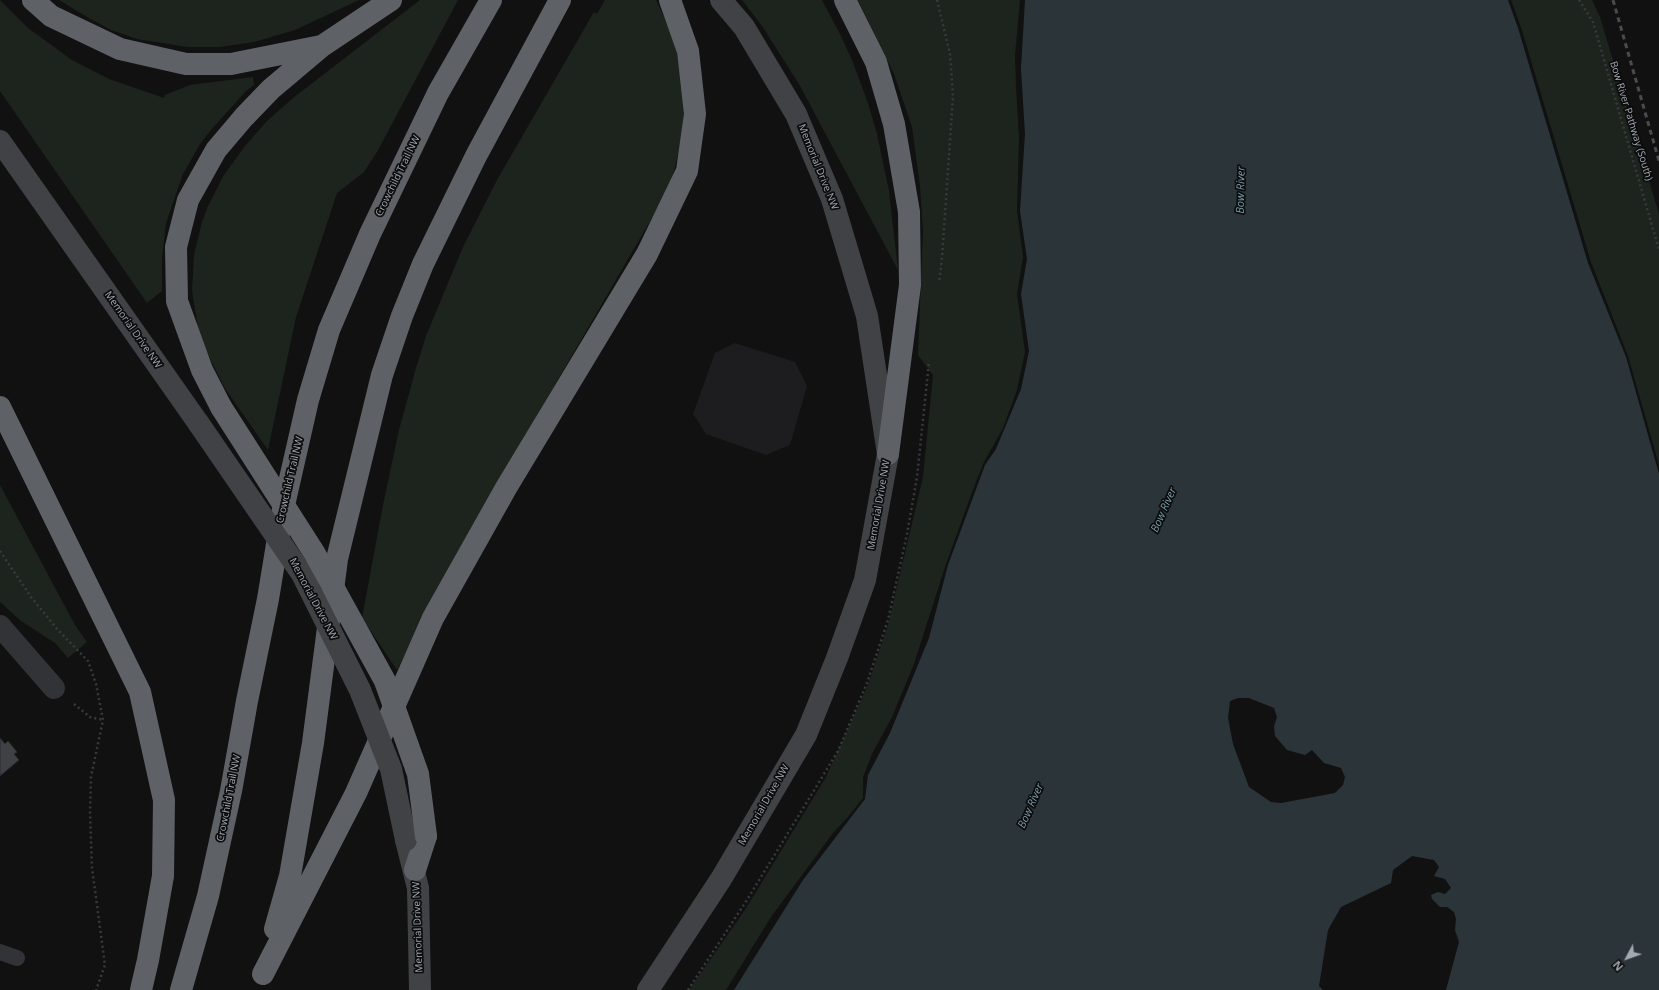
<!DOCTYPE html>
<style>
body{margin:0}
#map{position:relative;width:1659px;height:990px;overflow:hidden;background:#111112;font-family:"Open Sans",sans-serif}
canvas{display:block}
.north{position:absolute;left:1607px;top:938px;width:40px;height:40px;-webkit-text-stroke:3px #0c0c0d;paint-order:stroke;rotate:229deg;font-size:11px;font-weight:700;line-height:16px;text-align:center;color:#a3a9b2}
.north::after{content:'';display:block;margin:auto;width:14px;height:18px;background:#a3a9b2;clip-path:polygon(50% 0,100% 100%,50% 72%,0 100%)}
</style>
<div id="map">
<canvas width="1659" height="990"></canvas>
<div class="north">N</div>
</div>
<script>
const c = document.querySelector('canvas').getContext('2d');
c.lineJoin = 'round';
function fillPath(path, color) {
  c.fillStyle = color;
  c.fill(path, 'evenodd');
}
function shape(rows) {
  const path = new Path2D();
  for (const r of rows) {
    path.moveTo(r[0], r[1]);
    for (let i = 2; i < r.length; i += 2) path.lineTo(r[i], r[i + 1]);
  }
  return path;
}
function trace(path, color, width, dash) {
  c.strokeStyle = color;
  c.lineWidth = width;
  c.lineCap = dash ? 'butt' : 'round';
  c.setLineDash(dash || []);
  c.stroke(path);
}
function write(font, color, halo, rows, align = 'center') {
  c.font = font + ' "Open Sans",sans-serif';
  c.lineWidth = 3.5;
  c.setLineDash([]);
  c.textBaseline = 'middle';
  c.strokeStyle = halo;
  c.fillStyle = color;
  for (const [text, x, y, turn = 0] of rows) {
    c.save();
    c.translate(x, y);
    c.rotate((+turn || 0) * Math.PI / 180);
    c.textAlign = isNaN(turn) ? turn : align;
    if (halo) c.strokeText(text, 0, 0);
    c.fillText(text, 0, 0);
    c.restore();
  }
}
fillPath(shape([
 [735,343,795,362,807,386,790,445,766,455,706,434,693,414,715,353]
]), '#1d1d1f');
fillPath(shape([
 [0,0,28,28,72,60,109,79,164,98,165,95,190,85,253,77,254,85,246,91,210,131,200,144,183,174,166,223,162,257,162,291,147,303,0,91],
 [59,0,359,0,295,30,254,42,220,47,187,47,137,39,111,30,87,17],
 [420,0,458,0,377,152,364,172,337,193,296,317,268,450,224,387,205,348,198,327,192,291,194,255,202,222,208,206,224,175,245,146,267,121,293,98],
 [605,0,656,0,673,37,682,73,684,102,682,139,673,175,660,204,460,548,397,670,362,618,383,505,399,430,416,368,426,336,463,247,497,180,594,12,597,14],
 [742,0,822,0,840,34,852,60,868,103,877,134,889,191,898,270,799,84,762,26],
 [858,0,1020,0,1015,55,1016,87,1019,136,1017,211,1023,257,1017,294,1025,352,1017,390,1003,428,983,464,974,487,946,564,914,664,892,717,872,754,863,777,863,798,848,817,833,833,771,917,726,990,689,990,745,910,826,777,868,685,888,625,923,477,933,375,918,355,923,231,920,186,912,127,894,74],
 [1511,0,1592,0,1600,17,1659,214,1659,465,1628,356,1591,262,1521,27],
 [0,485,75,625,87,642,68,658,55,643,21,621,0,602]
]), '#1d241d');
fillPath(shape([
 [1025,0,1508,0,1518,28,1588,263,1626,357,1659,474,1659,990,1446,990,1459,942,1455,930,1456,919,1454,912,1447,907,1440,907,1432,899,1431,895,1438,892,1445,894,1451,888,1445,879,1434,876,1439,867,1434,860,1412,856,1393,870,1391,883,1341,907,1328,930,1319,986,1323,990,734,990,803,880,865,799,868,775,890,733,929,638,948,565,985,465,996,449,1021,389,1029,351,1021,294,1027,259,1020,211,1025,134,1021,69],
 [1238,698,1249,698,1274,708,1277,717,1274,726,1275,736,1287,750,1305,755,1312,750,1324,763,1341,768,1345,777,1343,785,1335,793,1281,803,1271,802,1249,787,1233,744,1228,718,1230,701]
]), '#2b3539');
const building = shape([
 [0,738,5,744,8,741,17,752,14,754,19,760,0,776,0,738]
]);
fillPath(building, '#404145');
trace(building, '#2b2b2e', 1);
trace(shape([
 [937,0,950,54,953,96,942,258,939,283],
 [1579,0,1593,22,1659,250],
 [0,551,31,597,58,630,88,661,96,684,103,720,91,777,90,811,92,868,105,965,96,990],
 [74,704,90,717,103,720],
 [688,990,747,900,838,751,867,683,888,620,907,534,917,477,929,362]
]), '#383a3e', 2.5, [2, 3]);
trace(shape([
 [0,952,17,958]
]), '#323337', 16);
trace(shape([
 [0,626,54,688]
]), '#323337', 22);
trace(shape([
 [0,141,199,424],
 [406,840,418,888,420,990],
 [648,990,721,879,806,735,837,658,865,580,888,454,867,316,832,199,796,114,744,27,721,0]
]), '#404246', 22);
trace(shape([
 [33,0,51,16,120,49,186,64,231,64,321,46],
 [845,0,876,62,894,124,909,212,910,285,888,454],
 [0,407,140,692,164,800,163,876,148,960,141,990],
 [221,407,202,370,177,301,176,247,188,200,216,150,244,117,271,89,322,46,391,0],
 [415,870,426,836],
 [275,929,290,876,313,743,337,559,382,375,402,316,423,264,476,156,560,0],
 [263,974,356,793,433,618,506,488,647,254,687,171,695,114,688,51,670,0],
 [181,990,208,896,231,791,247,701,268,599,282,514,308,400,329,330,370,234,438,93,491,0]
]), '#5e6267', 22);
trace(shape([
 [1613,0,1659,161]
]), '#494b4f', 3, [5, 4]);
trace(shape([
 [199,424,302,574,360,690,391,769,406,840]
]), '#404246', 22);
trace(shape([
 [221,407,315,554,385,681,418,774,426,836]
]), '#5e6267', 22);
write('10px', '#a3a9b2', '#0c0c0d', [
 ["Bow River Pathway (South)",1631,121,73],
 ["Memorial Drive NW",818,167,68],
 ["Crowchild Trail NW",398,176,-64],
 ["Memorial Drive NW",133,330,55],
 ["Crowchild Trail NW",290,480,-77],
 ["Memorial Drive NW",879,505,-80],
 ["Memorial Drive NW",313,599,62],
 ["Crowchild Trail NW",229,798,-79],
 ["Memorial Drive NW",764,805,-60],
 ["Memorial Drive NW",418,927,-92]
]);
write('italic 11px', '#7b9bab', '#0c0c0d', [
 ["Bow River",1241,190,-89],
 ["Bow River",1164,510,-66],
 ["Bow River",1031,806,-66]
]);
</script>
